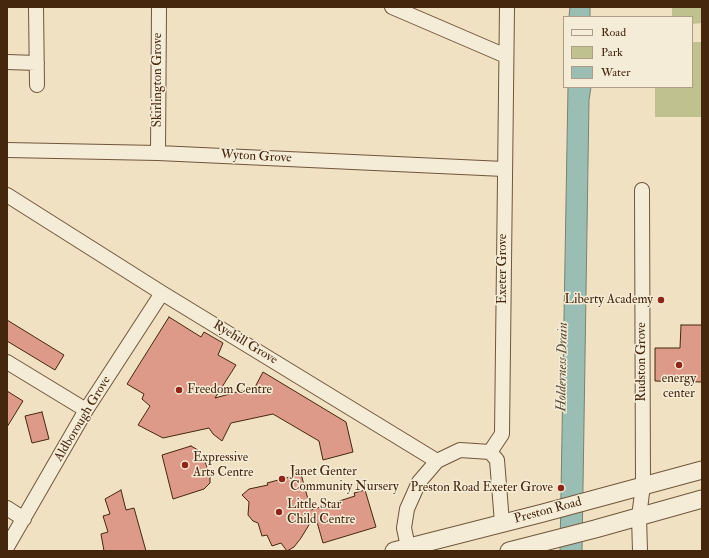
<!DOCTYPE html>
<style>
body{margin:0}
#map{position:relative;width:709px;height:558px;overflow:hidden;background:#efe1c2;font-family:"IM FELL Double Pica",serif}
canvas{display:block}
.frame{position:absolute;inset:0;border:8px solid #45270e;pointer-events:none}
.legend{position:absolute;left:563px;top:16px;width:130px;height:72px;box-sizing:border-box;background:#f5ecd7;border:1px solid #af9d87;margin:0;padding:5px 7px;list-style:none;font-size:12px;color:#45270e}
.legend li{display:flex;align-items:center;gap:8px;height:20px}
.legend b{width:20px;border:1px solid #af9d87}
</style>
<div id="map">
<canvas width="709" height="558"></canvas>
<div class="frame"></div>
<ul class="legend">
<li><b style="height:5px;background:#f5ecd7"></b>Road</li>
<li><b style="height:11px;background:#bfc18f"></b>Park</li>
<li><b style="height:11px;background:#9abeb4"></b>Water</li>
</ul>
</div>
<script>
const c = document.querySelector('canvas').getContext('2d');
c.lineJoin = 'round';
function fillPath(path, color) {
  c.fillStyle = color;
  c.fill(path, 'evenodd');
}
function shape(rows) {
  const path = new Path2D();
  for (const r of rows) {
    path.moveTo(r[0], r[1]);
    for (let i = 2; i < r.length; i += 2) path.lineTo(r[i], r[i + 1]);
  }
  return path;
}
function trace(path, color, width, dash) {
  c.strokeStyle = color;
  c.lineWidth = width;
  c.lineCap = dash ? 'butt' : 'round';
  c.setLineDash(dash || []);
  c.stroke(path);
}
function write(font, color, halo, rows, align = 'center') {
  c.font = font + ' "IM FELL Double Pica",serif';
  c.lineWidth = 3;
  c.setLineDash([]);
  c.textBaseline = 'middle';
  c.strokeStyle = halo;
  c.fillStyle = color;
  for (const [text, x, y, turn = 0] of rows) {
    c.save();
    c.translate(x, y);
    c.rotate((+turn || 0) * Math.PI / 180);
    c.textAlign = isNaN(turn) ? turn : align;
    if (halo) c.strokeText(text, 0, 0);
    c.fillText(text, 0, 0);
    c.restore();
  }
}
fillPath(shape([
 [672,7,702,7,702,23,692,24,692,17,672,17],
 [692,42,702,42,702,117,655,117,655,87,692,87]
]), '#bfc18f');
const water = shape([
 [570,7,590,7,590,17,569,17,570,7],
 [568,87,591,87,589,100,582,551,560,551,568,87]
]);
fillPath(water, '#9abeb4');
trace(water, '#788272', 1);
const building = shape([
 [169,317,201,337,204,332,223,343,218,355,236,365,215,398,255,387,263,372,346,422,353,452,323,460,319,441,273,414,231,423,222,441,213,434,209,428,163,438,138,425,150,406,142,399,144,394,127,384,169,317],
 [7,320,64,355,55,370,7,341,7,320],
 [681,325,702,325,702,382,655,381,655,348,680,348,681,325],
 [7,391,23,401,7,427,7,391],
 [42,412,49,439,32,443,25,416,42,412],
 [191,446,198,450,202,454,210,475,210,483,204,489,173,499,162,455,191,446],
 [301,474,311,510,355,496,354,493,365,490,376,527,323,543,315,515,301,538,294,547,287,551,281,543,272,546,267,535,262,536,258,523,253,521,248,515,249,502,242,495,249,489,268,485,267,483,301,474],
 [121,490,126,510,134,508,146,551,104,551,101,534,108,532,103,516,110,514,105,499,121,490]
]);
fillPath(building, '#dd9a89');
trace(building, '#45270e', 1);
const minor = shape([
 [36,7,37,85],
 [392,7,506,56],
 [7,62,37,63],
 [7,150,158,153,504,169],
 [158,153,159,7],
 [7,195,162,293,437,461,460,450,490,452],
 [7,362,86,410],
 [7,508,24,519],
 [502,523,497,460,490,452,502,434,507,7],
 [7,547,86,410,162,293],
 [408,547,404,528,407,509,419,482,437,461],
 [640,551,639,517,643,485,642,190]
]);
const tertiary = shape([
 [394,551,543,513,702,470],
 [509,551,595,529,702,499]
]);
trace(minor, '#70563b', 16);
trace(tertiary, '#70563b', 19);
trace(minor, '#f5ecd7', 14);
trace(tertiary, '#f5ecd7', 17);
for (const [x, y, r, color] of [
 [661,300,4,"#8f2418"],
 [679,365,4,"#8f2418"],
 [179,390,4,"#8f2418"],
 [185,465,4,"#8f2418"],
 [282,479,4,"#8f2418"],
 [561,488,4,"#8f2418"],
 [279,512,4,"#8f2418"]
]) {
  const dot = new Path2D();
  dot.arc(x, y, r, 0, 2 * Math.PI);
  c.fillStyle = color;
  c.fill(dot);
  trace(dot, '#f5ecd7', 1.5);
}
write('13px', '#45270e', '#f5ecd7', [
 ["Skirlington Grove",158,80,-90],
 ["Wyton Grove",256,157,3],
 ["Exeter Grove",503,269,-90],
 ["Ryehill Grove",245,343,31],
 ["Rudston Grove",642,362,-90],
 ["Aldborough Grove",83,419,-59],
 ["Preston Road",548,511,-15]
]);
write('13px', '#45270e', '#f5ecd7', [
 ["Liberty Academy",653,300,"right"],
 ["energy",679,379,"center"],
 ["center",679,394,"center"],
 ["Freedom Centre",187,390],
 ["Expressive",193,458],
 ["Arts Centre",193,473],
 ["Janet Genter",290,472],
 ["Community Nursery",290,487],
 ["Preston Road Exeter Grove",553,488,"right"],
 ["Little Star",287,505],
 ["Child Centre",287,520]
], 'left');
write('italic 14px', '#5a4d38', '#f5ecd7', [
 ["Holderness Drain",563,367,-89]
]);
</script>
